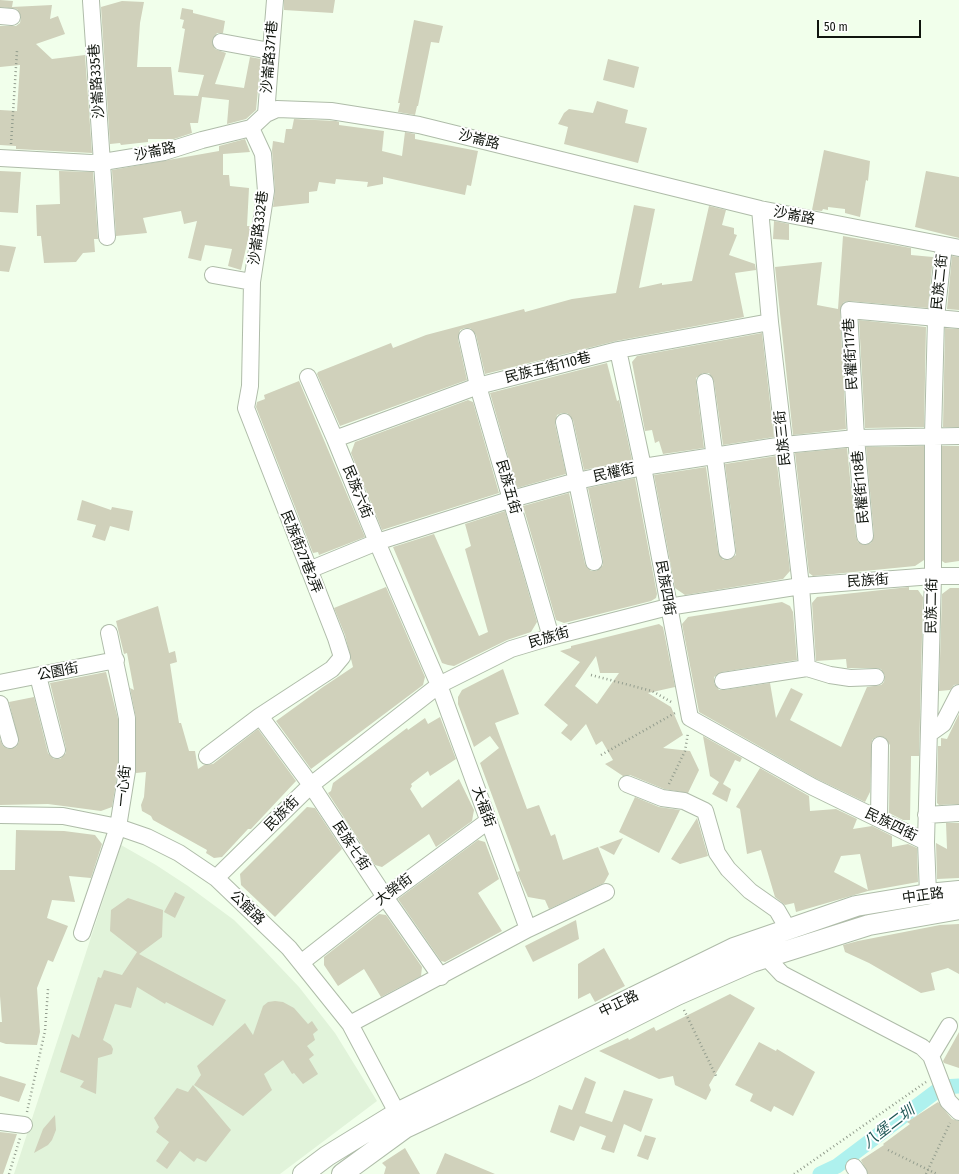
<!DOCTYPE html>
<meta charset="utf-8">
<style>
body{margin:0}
#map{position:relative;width:959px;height:1174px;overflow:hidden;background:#f1ffeb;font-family:"Fira Sans Condensed",sans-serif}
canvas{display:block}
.scale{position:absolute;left:817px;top:20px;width:104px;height:18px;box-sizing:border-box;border:2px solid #10150e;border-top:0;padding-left:5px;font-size:12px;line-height:14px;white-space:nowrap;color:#10150e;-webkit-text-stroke:3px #fff;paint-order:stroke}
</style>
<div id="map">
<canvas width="959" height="1174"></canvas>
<div class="scale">50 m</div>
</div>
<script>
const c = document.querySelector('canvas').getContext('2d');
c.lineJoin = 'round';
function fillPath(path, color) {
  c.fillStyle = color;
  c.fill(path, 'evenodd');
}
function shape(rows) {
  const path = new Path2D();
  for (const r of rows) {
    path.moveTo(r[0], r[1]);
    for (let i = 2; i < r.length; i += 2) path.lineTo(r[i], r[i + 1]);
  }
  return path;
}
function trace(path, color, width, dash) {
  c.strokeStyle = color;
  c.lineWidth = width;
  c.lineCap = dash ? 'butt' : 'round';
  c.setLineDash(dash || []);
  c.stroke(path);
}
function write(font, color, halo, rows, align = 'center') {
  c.font = font + ' "Fira Sans Condensed","Noto Sans TC",sans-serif';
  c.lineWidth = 4;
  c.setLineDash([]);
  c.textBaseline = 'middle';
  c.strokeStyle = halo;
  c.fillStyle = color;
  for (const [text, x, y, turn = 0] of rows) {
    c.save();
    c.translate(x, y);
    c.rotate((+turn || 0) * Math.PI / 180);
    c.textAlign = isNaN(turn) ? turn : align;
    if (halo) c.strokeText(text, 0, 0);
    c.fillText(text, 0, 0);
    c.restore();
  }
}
fillPath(shape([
 [121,845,156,865,188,886,234,920,263,949,299,987,335,1033,377,1101,280,1174,14,1174]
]), '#e1f3da');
trace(shape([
 [820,1174,837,1166,942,1087,959,1086]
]), '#aef1ee', 15);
fillPath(shape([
 [0,0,13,1,12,7,52,5,50,19,58,16,65,34,36,44,52,59,85,55,92,153,16,149,16,146,0,145,0,110,17,111,20,65,0,67,0,26,16,26,20,23,21,17,17,9,0,7],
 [284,0,335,0,333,13,284,10],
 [122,1,144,2,140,23,137,67,171,67,174,95,198,96,204,75,178,72,185,29,182,28,184,20,180,19,182,8,193,10,193,13,225,21,223,33,217,33,212,41,215,49,226,53,215,84,244,88,250,57,261,59,256,110,246,119,227,124,229,100,202,97,198,123,190,123,192,133,174,139,148,139,148,142,121,145,120,143,110,144,101,7],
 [414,20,443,26,439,43,431,42,418,106,417,106,415,115,398,112,400,103,398,103],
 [608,59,639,67,634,88,603,80],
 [597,101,628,110,625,123,647,128,638,163,564,144,568,127,558,124,564,113,569,109,593,113],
 [294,119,336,121,339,122,339,125,384,131,382,151,402,156,405,132,415,134,415,139,478,151,471,186,467,185,465,195,383,177,383,184,367,187,368,182,336,179,335,184,319,182,317,191,309,192,309,203,273,207,275,190,272,150,273,141,284,143,286,129,292,129],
 [245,139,250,152,223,154,223,175,229,175,230,186,249,188,247,226,251,226,241,270,228,266,232,249,205,245,201,261,188,258,197,221,184,224,181,211,143,218,147,233,116,236,112,170,219,151,219,146],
 [824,150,870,161,868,181,866,180,860,217,845,213,845,209,828,207,828,210,823,209,822,211,812,210],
 [0,171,21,172,18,213,0,212],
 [59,171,93,172,98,239,94,239,95,252,83,253,76,262,44,263,41,236,37,236,36,205,60,204],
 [926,171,959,177,959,238,915,227],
 [634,205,655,209,639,288,662,283,662,285,692,281,709,206,726,210,722,225,734,228,734,234,737,235,729,255,755,264,756,270,735,273,744,317,616,341,485,374,476,335,470,328,465,328,460,330,458,339,467,380,340,426,317,374,318,372,391,343,393,348,426,335,524,309,525,312,572,299,616,293],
 [774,221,789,224,789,240,773,239],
 [843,236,911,248,911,255,933,257,928,308,850,301,844,302,840,311,846,429,793,435,775,267,822,262,817,305,838,309],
 [0,245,16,247,9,272,0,271],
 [952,256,959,257,959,310,947,309],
 [859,320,926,327,924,427,865,428],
 [945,328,959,329,959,427,943,427],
 [762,333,774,437,723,445,714,381,709,373,703,373,696,378,696,383,704,448,663,454,659,441,655,443,652,430,645,431,632,362,637,356],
 [607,363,617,401,619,400,632,460,584,470,573,420,567,413,562,413,557,415,555,424,566,474,517,488,490,393],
 [299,381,365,537,319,555,318,552,313,553,256,407,257,402,265,399,264,395],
 [468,400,473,402,499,493,382,530,351,453,355,442],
 [924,446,924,560,915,566,813,576,809,573,795,453,847,448,856,537,858,542,865,545,871,543,874,535,866,447],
 [942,446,959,446,959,561,945,563,942,561],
 [776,456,790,571,783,579,685,595,675,588,654,475,706,467,718,552,723,560,729,560,736,555,736,550,725,464],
 [635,478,657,594,656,598,651,601,564,623,556,620,523,506,569,493,585,564,591,571,596,571,603,565,603,560,588,488],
 [82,500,111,510,112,507,133,511,129,531,110,526,105,541,92,537,96,525,77,520],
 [505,511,537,622,531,632,507,640,454,666,448,665,442,663,393,547,434,534,479,636,488,632,465,549,471,546,465,524],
 [386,587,425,677,423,685,311,769,276,721,323,687,353,667,345,635,334,608],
 [909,587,909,590,918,590,923,597,919,756,911,756,910,820,903,820,889,813,890,745,884,737,876,737,872,740,870,792,865,802,817,779,699,712,682,624,688,617,782,602,790,606,793,612,797,660,722,672,714,677,714,683,719,690,724,690,770,683,776,718,791,688,803,694,790,720,841,747,867,687,881,685,884,682,885,676,881,669,876,668,847,668,846,659,816,661,812,603,817,597],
 [950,588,959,588,959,684,954,685,950,690,939,691,942,594],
 [158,606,169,653,175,651,177,662,170,664,179,723,181,723,189,751,195,751,198,769,204,765,213,764,258,729,296,781,251,829,248,829,222,857,214,858,206,853,207,850,153,820,151,816,142,811,141,805,144,797,146,772,136,773,136,718,130,688,134,690,127,653,124,654,116,621],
 [659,624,663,627,675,687,648,693,671,707,683,735,663,748,690,751,699,770,688,793,664,789,630,775,623,776,605,764,613,760,602,741,596,745,586,724,571,741,561,733,568,725,544,705,580,662,560,651,571,648,571,646],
 [596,656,600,673,619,673,597,704,575,686],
 [503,669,519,714,495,723,527,809,539,805,551,836,555,834,563,860,598,847,609,874,604,883,549,909,545,900,528,897,517,872,520,871,480,763,499,748,490,736,474,747,458,704,458,697,462,690],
 [106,672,118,719,118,770,112,807,101,811,48,804,0,805,0,739,3,746,8,749,16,747,19,742,9,702,34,697,48,753,54,759,60,759,66,753,66,748,50,683],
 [959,714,959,804,939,805,937,803,938,746,941,746,941,738,947,739],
 [440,717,456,759,430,776,428,771,411,784,412,786,410,789,422,808,459,779,474,810,472,821,436,847,429,834,382,867,375,865,328,793,331,791,333,783,407,728,408,730,425,718,428,724],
 [703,736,742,758,740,762,735,760,723,784,731,789,727,802,712,794,719,782,710,776],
 [760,768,809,796,810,811,836,809,857,819,853,829,872,826,892,836,892,847,908,844,917,848,918,882,868,891,796,912,794,903,785,905,775,897,761,850,747,854,740,809,736,807],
 [860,854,868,890,834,872,841,856],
 [635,797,659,807,680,810,659,853,619,832],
 [307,807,315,808,342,849,275,917,241,885,240,874],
 [697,818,708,856,680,864,671,859],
 [946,823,959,823,959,878,937,879,936,843,947,849],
 [16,830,64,831,95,835,102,844,91,878,69,876,75,902,52,900,47,918,68,926,53,962,48,960,37,988,40,1032,37,1045,6,1044,0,1042,0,1022,2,1022,0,996,0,870,15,870],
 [623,838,614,855,599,847],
 [478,840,485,842,499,879,478,893,502,931,445,962,441,961,398,899],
 [175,892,185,897,175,918,164,912],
 [128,898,163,910,162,937,139,954,226,1000,213,1026,166,1002,165,1004,137,987,131,1008,115,1004,103,1040,111,1045,113,1049,112,1054,98,1058,96,1094,80,1087,84,1081,60,1072,72,1034,79,1038,98,977,101,978,104,970,122,975,137,952,110,931,111,910],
 [379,914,386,915,422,967,421,976,381,997,364,969,338,986,324,965,324,957],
 [576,920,579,939,533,962,525,946],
 [959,924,959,974,948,968,931,973,935,990,921,993,869,963,845,952,843,945,858,941,940,925],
 [604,948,625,986,595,1002,590,993,578,999,578,964],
 [730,994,755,1008,709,1085,711,1090,706,1100,675,1085,673,1076,659,1079,599,1051,628,1038,629,1040,654,1027,656,1031],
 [275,1001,283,1002,294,1008,308,1024,312,1021,318,1030,313,1034,315,1040,307,1046,314,1055,309,1059,318,1074,303,1084,294,1073,292,1074,283,1060,264,1074,272,1090,243,1116,194,1085,201,1075,197,1066,245,1023,253,1035,263,1006,268,1002],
 [959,1032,959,1068,944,1063,943,1061],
 [759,1042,776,1051,777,1049,815,1072,793,1116,774,1106,771,1112,750,1101,753,1094,735,1085],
 [0,1076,26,1084,19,1102,0,1096],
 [585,1077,596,1082,585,1113,612,1122,624,1090,653,1099,641,1132,624,1124,614,1153,601,1149,606,1136,580,1126,574,1141,550,1132,559,1105,572,1110],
 [193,1085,231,1130,206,1162,197,1158,194,1162,180,1151,167,1169,156,1161,169,1142,156,1132,159,1127,154,1118,177,1088,188,1092],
 [938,1102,952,1119,959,1121,959,1174,868,1174,861,1160,884,1145,883,1144,910,1124,907,1122],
 [55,1115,56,1130,52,1140,48,1145,34,1153,43,1129],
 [0,1132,17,1134,3,1174,0,1174],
 [645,1135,656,1138,648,1160,637,1156],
 [405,1148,420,1174,384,1174,386,1167,382,1163],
 [445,1153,495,1174,436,1174]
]), '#d0d1bb');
const minor = shape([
 [91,1,107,237],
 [0,16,12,17],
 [221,42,270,51],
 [266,114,275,0],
 [0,158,91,163,103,162,164,152,202,140,251,128,266,114,277,109,331,111,419,125,760,209,959,248],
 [760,209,770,322,801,586,807,668],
 [213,275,252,282],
 [770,322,618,350,643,467,690,718,813,787,926,842],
 [467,337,478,386,551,637],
 [308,377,335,439],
 [705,382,727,551],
 [564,422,594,562],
 [865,536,856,438,849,310,959,320],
 [309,570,377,542,512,499,577,481,643,467,784,445,856,438,959,436],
 [38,676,57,750],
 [723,681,807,668,830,675,850,678,876,677],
 [0,683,116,660],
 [0,704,10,740],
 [260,716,311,785,385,897,441,977],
 [929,734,943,724,959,693],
 [207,756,260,716,332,669,342,657,336,638,246,408,250,386,252,282,266,191,263,154,251,128],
 [627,784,662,798,684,801,705,811,717,853,728,869,750,891,777,910,788,929],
 [0,815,63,816,118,827,147,837,179,853,216,878,289,948,350,1024,402,1122],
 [926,815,959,813],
 [879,819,880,745],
 [216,878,311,785,439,685,511,649,551,637,668,607,801,586,933,576,959,576],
 [928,894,926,842,933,576,933,435,936,318,944,245],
 [528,929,439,685,377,542,335,439,478,386,618,350],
 [82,933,118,827,127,771,127,718,109,633],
 [766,957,782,974,922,1047,931,1056,948,1101,959,1112],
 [302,962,385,897,488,821],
 [350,1024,528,929,606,892],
 [931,1056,949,1026],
 [0,1122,24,1125],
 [854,1167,859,1174]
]);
const major = shape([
 [303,1174,327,1156,397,1113,734,948,856,906,928,894,959,891],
 [342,1174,405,1128,526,1071,677,995,752,962,869,925,959,909]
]);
trace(minor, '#afbca9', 18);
trace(major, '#afbca9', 22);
trace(shape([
 [11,144,17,51],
 [591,675,652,691,673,703],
 [601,755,675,713],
 [669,784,685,751,688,733],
 [684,1010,716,1076],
 [27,1112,45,1031,48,989],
 [888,1150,937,1174],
 [9,1174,20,1138],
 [794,1174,926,1082],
 [926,1174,950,1123]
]), '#939d8e', 2.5, [1, 3]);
trace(minor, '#fff', 16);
trace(major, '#fff', 20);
write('14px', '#10150e', '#fff', [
 ["沙崙路371巷",270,57,-85],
 ["沙崙路335巷",97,81,-94],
 ["沙崙路",479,140,14],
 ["沙崙路",155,152,-12],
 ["沙崙路",794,216,11],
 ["沙崙路332巷",259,228,-83],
 ["民族二街",940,282,-84],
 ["民權街117巷",851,354,-93],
 ["民族五街110巷",548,368,-14],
 ["民族三街",783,438,-96],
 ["民權街",614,473,-12],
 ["民族五街",508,487,74],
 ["民權街118巷",861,487,-95],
 ["民族六街",357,492,68],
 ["民族街27巷2弄",301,552,68],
 ["民族街",868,581,-4],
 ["民族四街",665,588,80],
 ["民族二街",932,606,-89],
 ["民族街",549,638,-16],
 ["公園街",58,672,-11],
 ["一心街",124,786,-84],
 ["大福街",483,807,70],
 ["民族街",282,814,-45],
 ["民族四街",891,825,26],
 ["民族七街",351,846,57],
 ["大榮街",394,890,-37],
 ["中正路",923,896,-8],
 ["公館路",247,908,44],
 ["中正路",619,1004,-26]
]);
write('italic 15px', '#1f5756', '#fff', [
 ["八堡二圳",889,1127,-37]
]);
</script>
